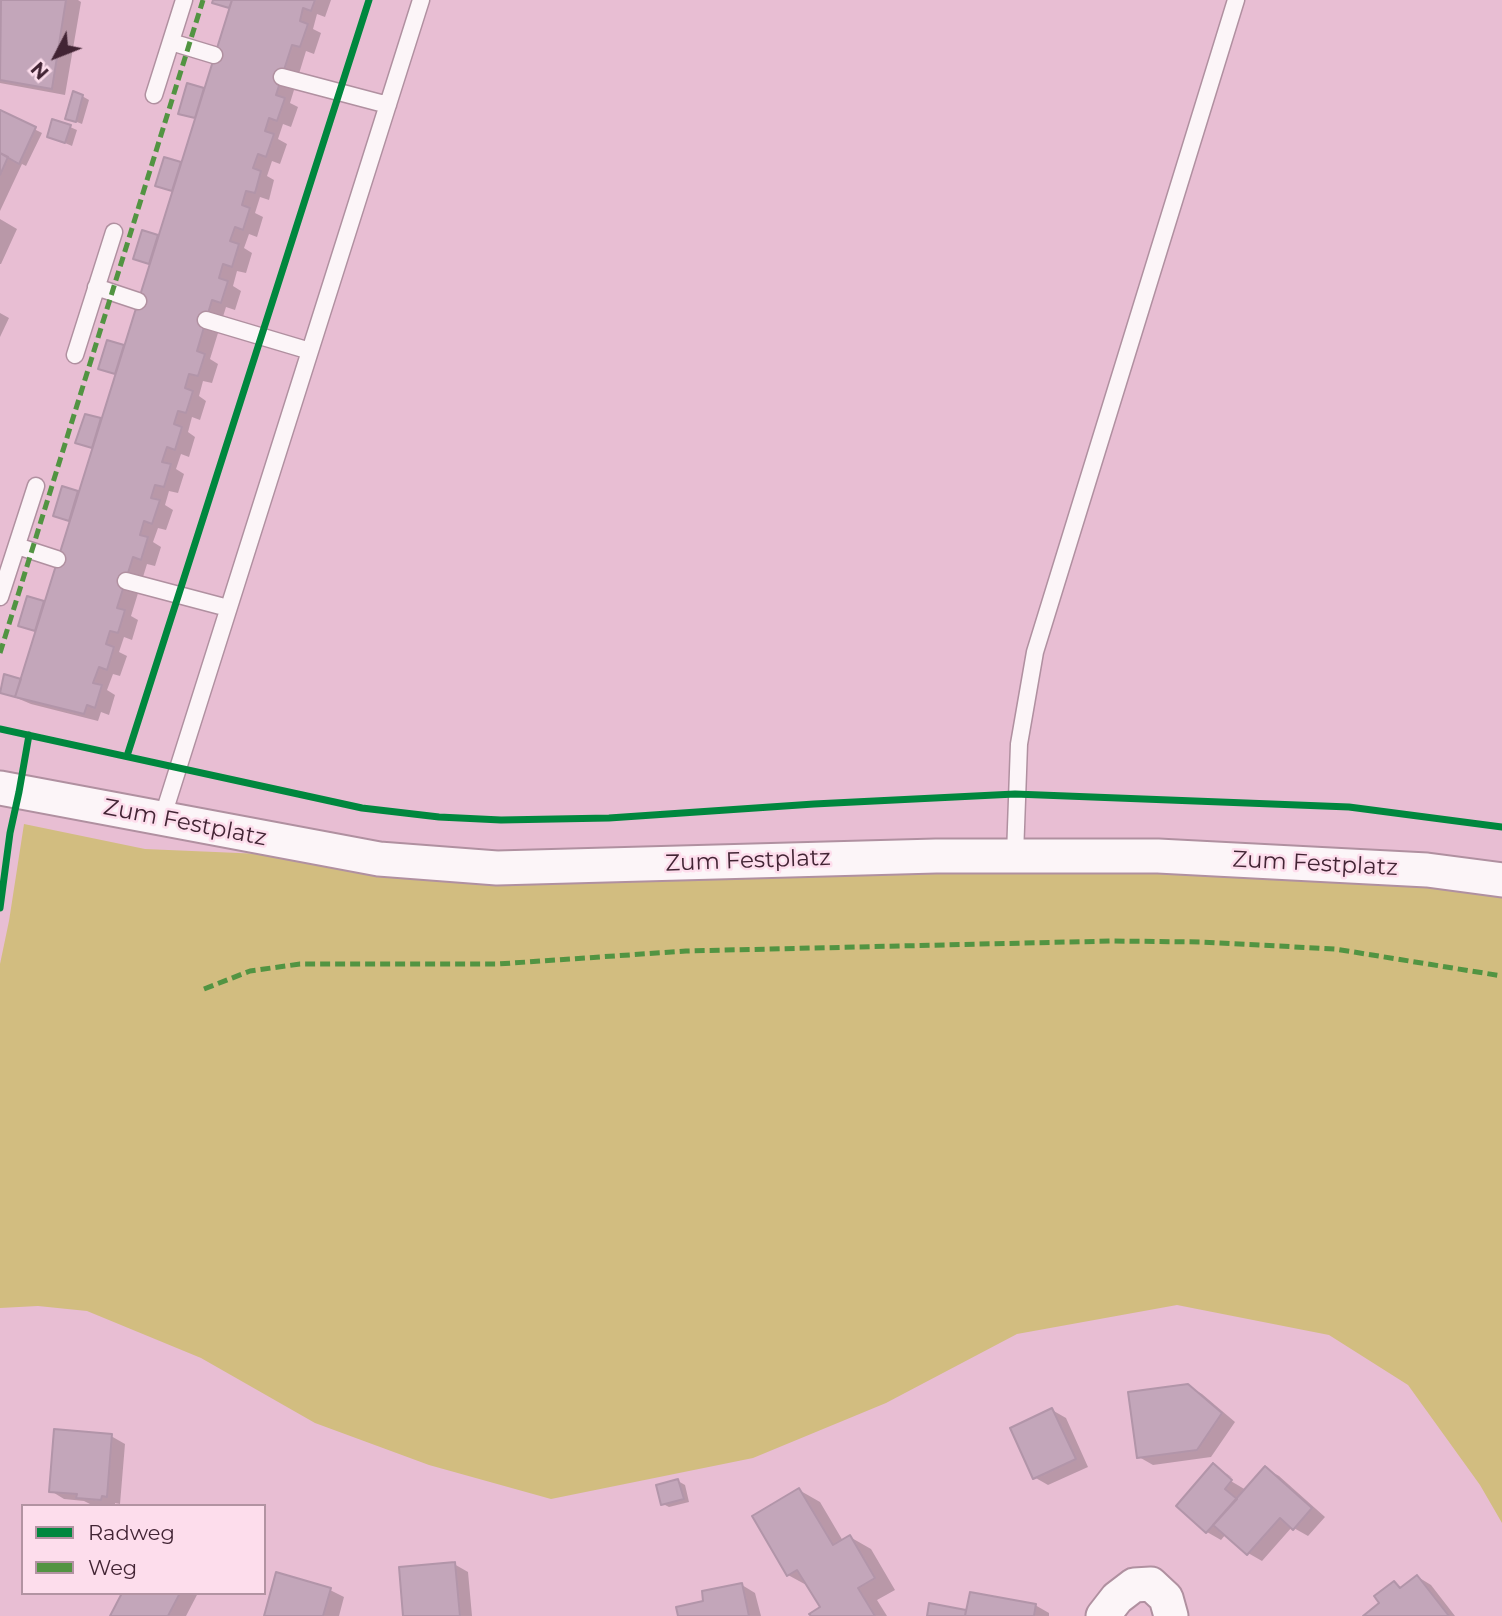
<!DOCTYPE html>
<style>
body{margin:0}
#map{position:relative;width:1502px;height:1616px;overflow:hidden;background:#e8bed3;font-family:Montserrat,sans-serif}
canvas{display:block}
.legend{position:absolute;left:21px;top:1504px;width:245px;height:91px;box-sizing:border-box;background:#fdddec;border:2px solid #b293a2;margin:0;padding:9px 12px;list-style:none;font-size:21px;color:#422434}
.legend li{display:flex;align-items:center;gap:14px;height:35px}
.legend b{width:35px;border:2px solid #b293a2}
.north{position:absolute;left:21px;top:21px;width:70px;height:70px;-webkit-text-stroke:5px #fdddec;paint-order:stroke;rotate:228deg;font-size:19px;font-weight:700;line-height:28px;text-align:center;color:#422434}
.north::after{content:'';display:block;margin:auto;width:24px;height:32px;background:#422434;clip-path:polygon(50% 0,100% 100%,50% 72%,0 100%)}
</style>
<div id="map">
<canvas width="1502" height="1616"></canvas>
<ul class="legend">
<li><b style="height:9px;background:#00873e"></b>Radweg</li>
<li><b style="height:9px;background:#529442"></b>Weg</li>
</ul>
<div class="north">N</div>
</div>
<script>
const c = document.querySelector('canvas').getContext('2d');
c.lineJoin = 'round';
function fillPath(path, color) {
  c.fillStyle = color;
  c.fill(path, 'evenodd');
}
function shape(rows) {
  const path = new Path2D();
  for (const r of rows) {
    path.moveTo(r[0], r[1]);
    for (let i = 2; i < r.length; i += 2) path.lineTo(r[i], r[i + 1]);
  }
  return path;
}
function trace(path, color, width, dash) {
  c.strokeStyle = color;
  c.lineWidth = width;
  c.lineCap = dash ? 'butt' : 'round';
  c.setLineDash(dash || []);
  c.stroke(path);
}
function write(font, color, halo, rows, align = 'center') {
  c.font = font + ' Montserrat,sans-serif';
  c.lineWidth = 5;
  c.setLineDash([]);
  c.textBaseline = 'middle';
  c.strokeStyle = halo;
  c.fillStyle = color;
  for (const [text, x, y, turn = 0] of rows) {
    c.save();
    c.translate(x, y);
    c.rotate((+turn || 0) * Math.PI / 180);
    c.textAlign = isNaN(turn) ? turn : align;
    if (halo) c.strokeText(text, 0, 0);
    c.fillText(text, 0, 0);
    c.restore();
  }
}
fillPath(shape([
 [24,824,145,849,379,859,936,856,1502,880,1502,1523,1480,1485,1408,1385,1329,1335,1177,1305,1017,1334,886,1403,753,1458,551,1499,429,1465,315,1423,201,1358,87,1311,38,1306,0,1308,0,964,9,921]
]), '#d2bd80');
fillPath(shape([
 [3,0,78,0,81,2,65,95,0,83,0,20],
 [215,0,331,0,325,17,317,14,313,29,321,33,314,54,306,51,290,103,298,107,291,127,283,124,278,139,287,144,280,164,272,161,267,176,274,180,269,200,260,197,255,213,263,217,257,237,249,234,244,248,252,253,246,273,237,271,233,286,241,291,235,310,226,307,210,359,218,364,212,383,203,381,199,396,206,401,200,420,192,417,188,432,195,437,189,457,181,454,176,469,184,474,178,493,169,491,165,505,173,510,166,530,158,528,153,542,161,547,155,566,147,564,131,616,138,620,132,640,124,637,119,652,127,656,120,676,113,674,107,690,115,695,109,715,101,712,98,721,31,704,0,691,5,676,22,681,37,632,20,625,28,598,46,604,71,522,55,515,63,488,80,494,94,449,77,442,86,416,103,421,117,375,100,368,108,342,126,347,151,265,135,258,157,236,160,238,197,119,180,113,188,85,205,91,231,9,221,6,214,2],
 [82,96,89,100,82,124,67,118],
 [0,112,42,133,26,166,22,164,0,211],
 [70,127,77,130,72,146,49,136],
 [0,219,17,229,1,264,0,264],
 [0,313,9,318,0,337],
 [1188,1386,1202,1394,1235,1422,1211,1457,1153,1465,1139,1457],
 [1052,1410,1066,1418,1088,1467,1048,1485,1034,1477],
 [111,1436,125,1444,120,1504,115,1503,115,1506,92,1505,84,1501,64,1499,51,1491],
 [1213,1465,1233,1478,1225,1474,1224,1477,1246,1490,1265,1468,1279,1476,1325,1517,1308,1536,1292,1527,1262,1561,1248,1553,1226,1534,1221,1540,1207,1532,1178,1506],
 [678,1481,685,1485,689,1502,669,1507,663,1504],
 [799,1490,820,1502,843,1541,850,1537,871,1549,895,1590,877,1600,887,1616,813,1616,822,1608,810,1587,788,1575],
 [454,1564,468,1572,472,1616,405,1616],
 [1418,1577,1431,1585,1455,1616,1366,1616,1381,1604,1394,1583,1403,1588],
 [742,1585,755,1593,761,1616,680,1616],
 [330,1590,344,1597,339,1616,266,1616],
 [124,1593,198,1593,186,1616,112,1616],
 [931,1605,968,1612,1035,1605,1049,1613,1049,1616,929,1616]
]), '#0003');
const building = shape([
 [1,0,66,0,52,89,0,80,1,0],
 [213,0,232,0,229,8,212,3,213,0],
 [232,0,315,0,311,11,303,8,300,21,308,24,300,47,292,45,276,95,285,98,277,121,269,118,265,131,274,134,266,157,258,154,253,168,261,171,255,193,246,191,242,205,250,208,243,230,235,227,230,241,239,244,232,267,223,264,219,278,228,281,221,303,212,300,197,351,205,354,198,376,189,374,185,388,193,391,186,413,178,411,174,424,182,427,175,450,167,447,162,462,171,464,164,487,155,485,151,498,160,500,152,524,144,521,140,535,148,537,141,560,133,557,117,608,125,610,118,633,110,631,106,644,114,647,107,670,99,667,93,683,102,685,95,708,87,705,84,714,15,697,232,0],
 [187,83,204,88,195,118,178,114,187,83],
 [73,91,83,95,76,122,65,119,73,91],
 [0,110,36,127,19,164,0,153,0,110],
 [52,119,71,125,65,143,47,137,52,119],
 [0,153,8,157,0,175,0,153],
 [164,157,181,162,172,191,155,186,164,157],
 [142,230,158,235,149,264,133,259,142,230],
 [107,340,124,345,115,374,98,369,107,340],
 [85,414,101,418,92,448,75,443,85,414],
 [62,486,78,491,69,521,53,516,62,486],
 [27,596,44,601,35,631,18,626,27,596],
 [4,674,21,679,15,697,0,693,4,674],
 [1188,1384,1222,1413,1197,1450,1137,1458,1128,1392,1188,1384],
 [1052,1408,1076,1459,1033,1479,1010,1428,1052,1408],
 [54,1429,112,1434,107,1497,102,1496,101,1500,76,1498,77,1494,49,1492,54,1429],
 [1213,1463,1232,1480,1225,1489,1237,1499,1206,1533,1176,1506,1213,1463],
 [1265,1466,1312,1508,1293,1530,1280,1518,1247,1555,1213,1525,1265,1466],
 [678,1479,684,1499,661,1505,656,1485,678,1479],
 [799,1488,833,1545,850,1535,875,1578,858,1588,875,1616,811,1616,809,1614,820,1607,797,1570,787,1576,752,1516,799,1488],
 [455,1562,460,1616,403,1616,399,1567,455,1562],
 [276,1572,331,1588,323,1616,264,1616,276,1572],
 [1417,1575,1449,1616,1363,1616,1379,1603,1374,1596,1394,1581,1400,1588,1417,1575],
 [742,1583,749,1616,678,1616,676,1607,703,1601,702,1591,742,1583],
 [970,1592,1036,1604,1034,1616,965,1616,970,1592],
 [122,1593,180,1593,168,1616,110,1616,122,1593],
 [929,1603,966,1610,965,1616,927,1616,929,1603]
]);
fillPath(building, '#c3a6ba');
trace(building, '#b295a9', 2);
const service = shape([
 [171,42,214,55],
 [282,77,388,105],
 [154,95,184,0],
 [96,287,138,301],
 [206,320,310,351],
 [75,355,114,232],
 [17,546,57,559],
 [126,581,228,608],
 [0,597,36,486],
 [162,819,421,0],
 [1015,855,1019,744,1035,652,1236,0]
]);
const minor = shape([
 [0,788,379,859,497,868,936,856,1158,856,1427,870,1502,880],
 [1103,1616,1117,1598,1134,1585,1151,1584,1166,1598,1171,1616]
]);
trace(service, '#b090a0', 19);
trace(minor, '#b090a0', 37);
trace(service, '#fcf5f8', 16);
trace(minor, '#fcf5f8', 33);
trace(shape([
 [0,653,203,0],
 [204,989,250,971,300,964,498,964,686,951,1112,941,1201,942,1335,949,1502,976]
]), '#529442', 5, [10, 5]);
trace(shape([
 [0,729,362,808,439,817,501,820,609,818,814,804,1015,794,1349,807,1502,827],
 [127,756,369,0],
 [0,908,10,833,19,792,29,735]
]), '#00873e', 7);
write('23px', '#422434', '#fdddec', [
 ["Zum Festplatz",185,823,11],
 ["Zum Festplatz",748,861,-2],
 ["Zum Festplatz",1315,864,3]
]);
</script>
